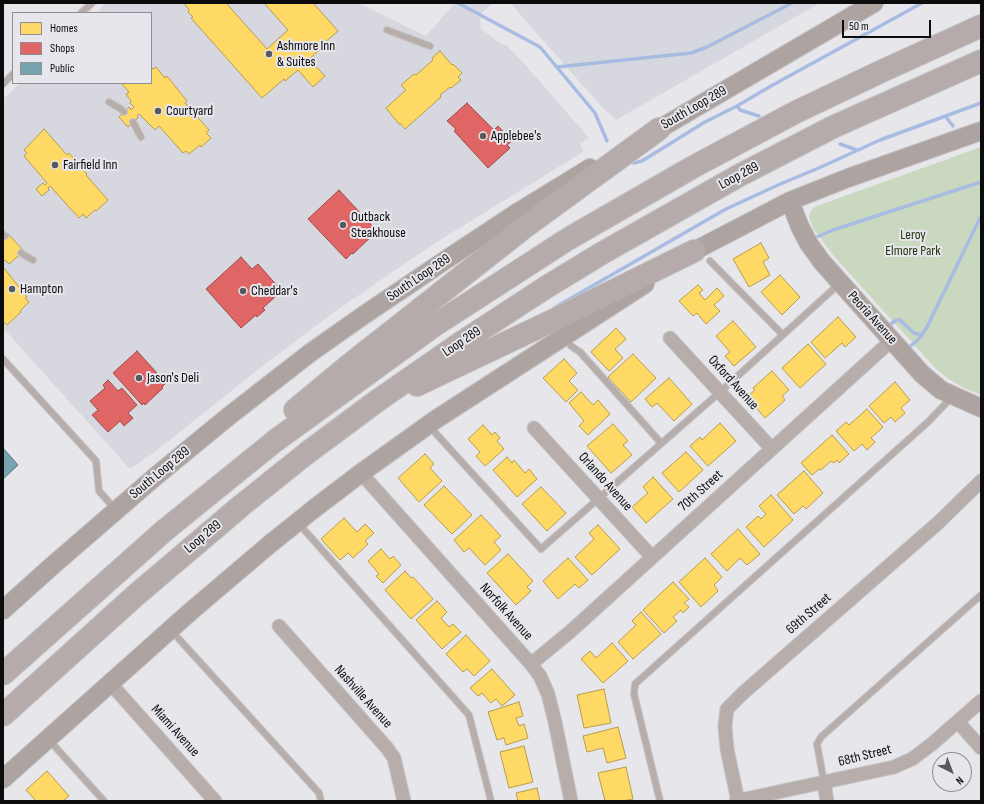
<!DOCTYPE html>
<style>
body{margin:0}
#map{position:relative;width:984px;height:804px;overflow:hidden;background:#e7e7eb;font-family:"Sofia Sans Condensed",sans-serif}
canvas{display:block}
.frame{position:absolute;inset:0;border:4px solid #0c0c0d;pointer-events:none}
.legend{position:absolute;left:12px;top:12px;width:140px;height:72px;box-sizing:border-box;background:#e6e6ec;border:1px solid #8f8f93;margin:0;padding:5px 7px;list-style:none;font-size:12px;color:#0c0c0d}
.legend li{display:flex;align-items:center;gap:8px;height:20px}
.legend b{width:20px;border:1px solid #8f8f93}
.north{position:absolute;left:932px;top:752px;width:40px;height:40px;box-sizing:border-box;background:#e6e6ec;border:1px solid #8f8f93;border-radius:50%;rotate:138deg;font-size:11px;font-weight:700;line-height:16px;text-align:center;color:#0c0c0d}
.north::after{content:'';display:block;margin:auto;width:14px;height:18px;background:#59595b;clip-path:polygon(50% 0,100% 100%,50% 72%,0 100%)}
.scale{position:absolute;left:842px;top:20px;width:89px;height:18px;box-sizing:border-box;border:2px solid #0c0c0d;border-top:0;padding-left:5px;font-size:12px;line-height:14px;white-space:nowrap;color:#0c0c0d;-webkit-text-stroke:3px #e6e6ec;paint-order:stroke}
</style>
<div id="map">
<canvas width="984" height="804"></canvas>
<div class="frame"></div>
<ul class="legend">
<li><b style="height:11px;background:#ffd966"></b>Homes</li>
<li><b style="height:11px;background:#e06666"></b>Shops</li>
<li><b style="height:11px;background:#76a5af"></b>Public</li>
</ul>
<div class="north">N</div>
<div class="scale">50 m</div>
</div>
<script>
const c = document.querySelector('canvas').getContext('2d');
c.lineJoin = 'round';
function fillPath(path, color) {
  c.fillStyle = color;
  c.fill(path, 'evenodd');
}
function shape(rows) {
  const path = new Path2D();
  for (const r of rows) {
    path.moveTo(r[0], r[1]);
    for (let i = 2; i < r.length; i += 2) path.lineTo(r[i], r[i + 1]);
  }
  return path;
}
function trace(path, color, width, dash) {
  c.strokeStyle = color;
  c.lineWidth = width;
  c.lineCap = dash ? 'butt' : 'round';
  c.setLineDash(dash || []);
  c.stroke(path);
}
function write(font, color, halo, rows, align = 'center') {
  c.font = font + ' "Sofia Sans Condensed",sans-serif';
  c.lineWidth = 4;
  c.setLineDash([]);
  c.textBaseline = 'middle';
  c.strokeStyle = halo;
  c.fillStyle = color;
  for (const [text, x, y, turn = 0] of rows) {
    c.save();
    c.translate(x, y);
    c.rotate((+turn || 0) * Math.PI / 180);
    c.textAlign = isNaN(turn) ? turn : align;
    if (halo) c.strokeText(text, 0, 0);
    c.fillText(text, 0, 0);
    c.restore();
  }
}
fillPath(shape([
 [106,3,358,3,426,36,455,3,493,3,482,12,480,21,481,29,501,44,506,45,527,67,589,138,580,143,583,152,432,245,334,312,260,368,152,454,130,469,3,328,3,99,20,83,151,83,151,13,96,13],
 [510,3,820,3,616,120,601,106]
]), '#d7d7df');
fillPath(shape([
 [981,147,981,395,964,388,947,378,936,369,832,254,813,228,809,217,810,213,814,207]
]), '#cad8c0');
const homes = shape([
 [184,3,226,3,267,49,288,30,264,3,313,3,338,31,323,44,325,45,309,59,325,76,313,87,298,70,285,81,284,79,262,98,191,18,193,17,188,12,189,10,184,3],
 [440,51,452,65,453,64,462,73,458,77,461,80,451,88,450,87,440,95,441,97,405,129,401,124,399,124,386,108,406,90,401,85,414,74,416,75,433,60,432,58,440,51],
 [151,67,153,69,156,67,165,78,167,76,187,101,185,103,209,130,206,133,211,138,201,147,200,145,189,154,186,151,183,153,159,126,155,130,139,114,137,116,138,118,128,127,119,117,129,107,131,110,134,107,130,103,131,101,126,94,129,92,121,83,151,83,151,67],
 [44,129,67,155,69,153,87,174,86,175,108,200,96,211,95,210,86,218,83,214,79,218,50,186,48,188,49,190,42,196,36,189,43,183,45,185,47,183,24,156,27,153,24,150,44,129],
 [8,234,24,251,9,264,5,260,3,262,3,238,8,234],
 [761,243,769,258,763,262,770,275,749,287,733,259,761,243],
 [3,267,27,297,25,298,29,302,20,311,21,312,7,325,3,321,3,267],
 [780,275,800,297,782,315,761,292,780,275],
 [698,285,703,290,699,293,705,300,717,288,724,296,714,305,720,311,706,324,697,313,693,316,679,301,698,285],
 [838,317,856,337,845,347,842,343,825,358,811,342,838,317],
 [733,321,756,347,734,366,725,356,730,352,716,336,733,321],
 [616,328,626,339,615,349,623,358,609,371,591,352,616,328],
 [808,344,826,364,800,388,782,368,808,344],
 [633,354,656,378,631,402,608,377,633,354],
 [564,359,577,373,569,381,578,390,566,402,543,378,564,359],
 [772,371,789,390,782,396,785,400,765,418,747,397,755,390,753,388,772,371],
 [669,378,692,404,674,421,657,403,652,407,645,399,669,378],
 [895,382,910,400,901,408,905,413,895,422,891,417,884,423,869,406,895,382],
 [581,392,593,405,598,400,610,414,588,435,579,426,584,421,569,403,581,392],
 [867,409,883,427,871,438,875,442,867,450,862,444,854,451,836,431,846,422,849,425,867,409],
 [720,423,736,441,708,466,690,446,700,437,702,440,720,423],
 [613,424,628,441,623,445,632,455,611,473,587,446,613,424],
 [483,425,492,435,495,432,500,438,497,441,504,449,485,466,476,456,480,452,468,439,483,425],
 [832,435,849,454,839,463,837,460,834,463,831,461,821,470,819,469,812,475,801,463,832,435],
 [686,452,703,470,679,492,662,473,686,452],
 [425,454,434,464,430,468,442,481,419,502,398,478,425,454],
 [507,457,512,463,514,460,525,473,529,469,537,479,517,497,493,470,507,457],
 [804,471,823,493,806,509,803,506,794,514,777,495,804,471],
 [653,477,673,499,646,523,632,507,648,493,643,487,653,477],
 [444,486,472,515,452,534,424,505,444,486],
 [541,487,566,513,547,531,522,504,541,487],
 [771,495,793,520,764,547,746,527,758,516,761,519,766,514,759,506,771,495],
 [481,515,501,536,494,542,501,550,485,565,469,548,464,552,454,540,481,515],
 [344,518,357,532,365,524,374,533,365,541,368,544,353,558,348,553,340,560,321,539,344,518],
 [598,525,620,549,592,575,575,557,594,539,589,533,598,525],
 [738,529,760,554,747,565,740,558,727,571,711,554,738,529],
 [381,549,390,559,393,556,401,565,383,583,376,576,379,574,368,561,381,549],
 [508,554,533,581,527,587,531,591,516,605,487,573,508,554],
 [568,558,588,580,579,588,575,584,558,599,543,581,568,558],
 [705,558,722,577,714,585,718,591,701,607,679,582,705,558],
 [405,571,411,578,413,577,433,599,411,619,385,590,405,571],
 [673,582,689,599,684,603,689,607,683,613,681,610,673,617,677,621,664,633,643,610,673,582],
 [437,601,447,612,441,618,449,627,453,624,461,632,442,649,416,620,437,601],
 [641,612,661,634,633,659,618,642,636,625,632,621,641,612],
 [466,635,490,661,474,676,467,669,463,672,446,654,466,635],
 [612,643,628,661,603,683,581,659,590,651,596,658,612,643],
 [492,669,515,695,502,706,496,699,491,703,482,693,478,696,470,688,492,669],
 [604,689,611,723,584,728,577,695,604,689],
 [519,702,523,716,516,718,519,726,524,724,528,738,506,745,504,738,497,740,488,712,519,702],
 [618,727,626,758,607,763,603,748,587,752,583,736,618,727],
 [524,746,533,782,509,788,500,752,524,746],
 [626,767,633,799,622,801,605,801,598,773,626,767],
 [47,771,69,796,63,801,36,801,26,790,47,771],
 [537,788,540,801,518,801,516,793,537,788]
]);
fillPath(homes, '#ffd966');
trace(homes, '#b69c4b', 1);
const shops = shape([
 [467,103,494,130,498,126,512,141,507,145,510,148,488,168,454,131,456,129,447,121,467,103],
 [339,190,377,231,353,254,352,253,346,259,308,219,339,190],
 [241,257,252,269,258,264,280,289,275,294,276,296,263,308,265,310,257,317,256,315,241,328,206,289,241,257],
 [137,351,166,383,162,387,163,388,145,405,144,403,142,405,113,373,137,351],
 [108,380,118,391,122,388,137,405,128,413,133,418,124,426,120,421,108,432,92,415,98,410,90,401,105,388,103,385,108,380]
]);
fillPath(shops, '#e06666');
trace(shops, '#a04b4b', 1);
const public = shape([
 [3,448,18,465,3,479,3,448]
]);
fillPath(public, '#76a5af');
trace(public, '#56777e', 1);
trace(shape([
 [458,3,540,47,595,113,607,141],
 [557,67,691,53,707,47,792,3],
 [737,106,771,86,922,3],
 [945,116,953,126],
 [840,144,857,150],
 [630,161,634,163,642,161,705,122,737,106,740,110,759,116],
 [812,239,833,230,981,182],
 [554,308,726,209,778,185,821,167,880,140,981,103],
 [887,327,896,320,900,320,914,333,922,335],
 [907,349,919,339,927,327,981,216]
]), '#a8bce3', 3.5);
const lane = shape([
 [81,13,92,3],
 [387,30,430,46],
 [3,84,13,74],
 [109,102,121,109,124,112],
 [133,122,141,137],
 [3,234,5,236],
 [21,253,33,260],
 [710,261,783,335],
 [565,338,571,346,580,352,661,443],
 [3,359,96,461,99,491,115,509],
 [430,427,541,549,720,392,839,284],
 [299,524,469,715,491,801],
 [178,638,319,793,321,801],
 [49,740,104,801],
 [824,782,817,744,821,737,981,595],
 [660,801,634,694,635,684,928,422,952,397]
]);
const street = shape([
 [670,338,772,449],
 [534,428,652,557],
 [361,473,531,664,540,676,548,694,555,722,571,801],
 [279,626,387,748,394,758,404,801],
 [531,664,571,631,892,340],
 [110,683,215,801],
 [958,722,981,748],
 [824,782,827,801],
 [736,801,894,767,912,759,932,744,981,701],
 [738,801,727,749,725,726,727,709,743,693,938,523,981,481]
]);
const secondary = shape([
 [647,136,874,3],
 [790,201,800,227,809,244,822,262,922,374,941,390,981,408],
 [683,258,694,251,790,201,848,178,981,131],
 [3,610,52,566,156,476,229,416,310,353,364,315,450,257,515,214,590,168],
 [3,779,190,612,270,544,315,508,361,473,435,420,645,284]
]);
const highway = shape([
 [417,385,556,319,694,251],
 [295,410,348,366,526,226,659,129],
 [3,674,165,530,228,479,275,441,432,327,568,239,693,167,796,112,882,71,981,26],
 [3,715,136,595,242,505,307,453,377,401,459,344,548,286,604,252,740,175,833,127,981,61]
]);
trace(lane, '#c5c5c7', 8);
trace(street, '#c5c5c7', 15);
trace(secondary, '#c5c5c7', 20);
trace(highway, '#c5c5c7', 24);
trace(lane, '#b7aeac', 6);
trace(street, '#b7aeac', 13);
trace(secondary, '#ada3a0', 18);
trace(highway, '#b4abaa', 22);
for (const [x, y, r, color] of [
 [269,54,4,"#59595b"],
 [158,111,4,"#59595b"],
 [483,136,4,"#59595b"],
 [55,165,4,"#59595b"],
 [343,225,4,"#59595b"],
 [12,289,4,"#59595b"],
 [243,291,4,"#59595b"],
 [139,378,4,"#59595b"]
]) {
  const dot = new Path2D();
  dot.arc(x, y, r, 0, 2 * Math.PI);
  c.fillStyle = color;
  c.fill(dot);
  trace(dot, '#e6e6ec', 1.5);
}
write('14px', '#0c0c0d', '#e6e6ec', [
 ["Ashmore Inn",277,46],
 ["& Suites",277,62],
 ["Courtyard",166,111],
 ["Applebee's",491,136],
 ["Fairfield Inn",63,165],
 ["Outback",351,217],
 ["Steakhouse",351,233],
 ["Hampton",20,289],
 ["Cheddar's",251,291],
 ["Jason's Deli",147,378]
], 'left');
write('14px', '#0c0c0d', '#e6e6ec', [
 ["South Loop 289",694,108,-30],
 ["Loop 289",739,176,-28],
 ["South Loop 289",419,278,-34],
 ["Peoria Avenue",872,318,48],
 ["Loop 289",462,342,-34],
 ["Oxford Avenue",733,383,48],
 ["South Loop 289",160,473,-40],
 ["Orlando Avenue",605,482,48],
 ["70th Street",701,491,-42],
 ["Loop 289",203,537,-40],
 ["Norfolk Avenue",506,612,48],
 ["69th Street",809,614,-41],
 ["Nashville Avenue",363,697,48],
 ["Miami Avenue",175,731,48],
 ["68th Street",865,756,-14]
]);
write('14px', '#25380f', '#e6e6ec', [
 ["Leroy",913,235],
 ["Elmore Park",913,251]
]);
</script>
